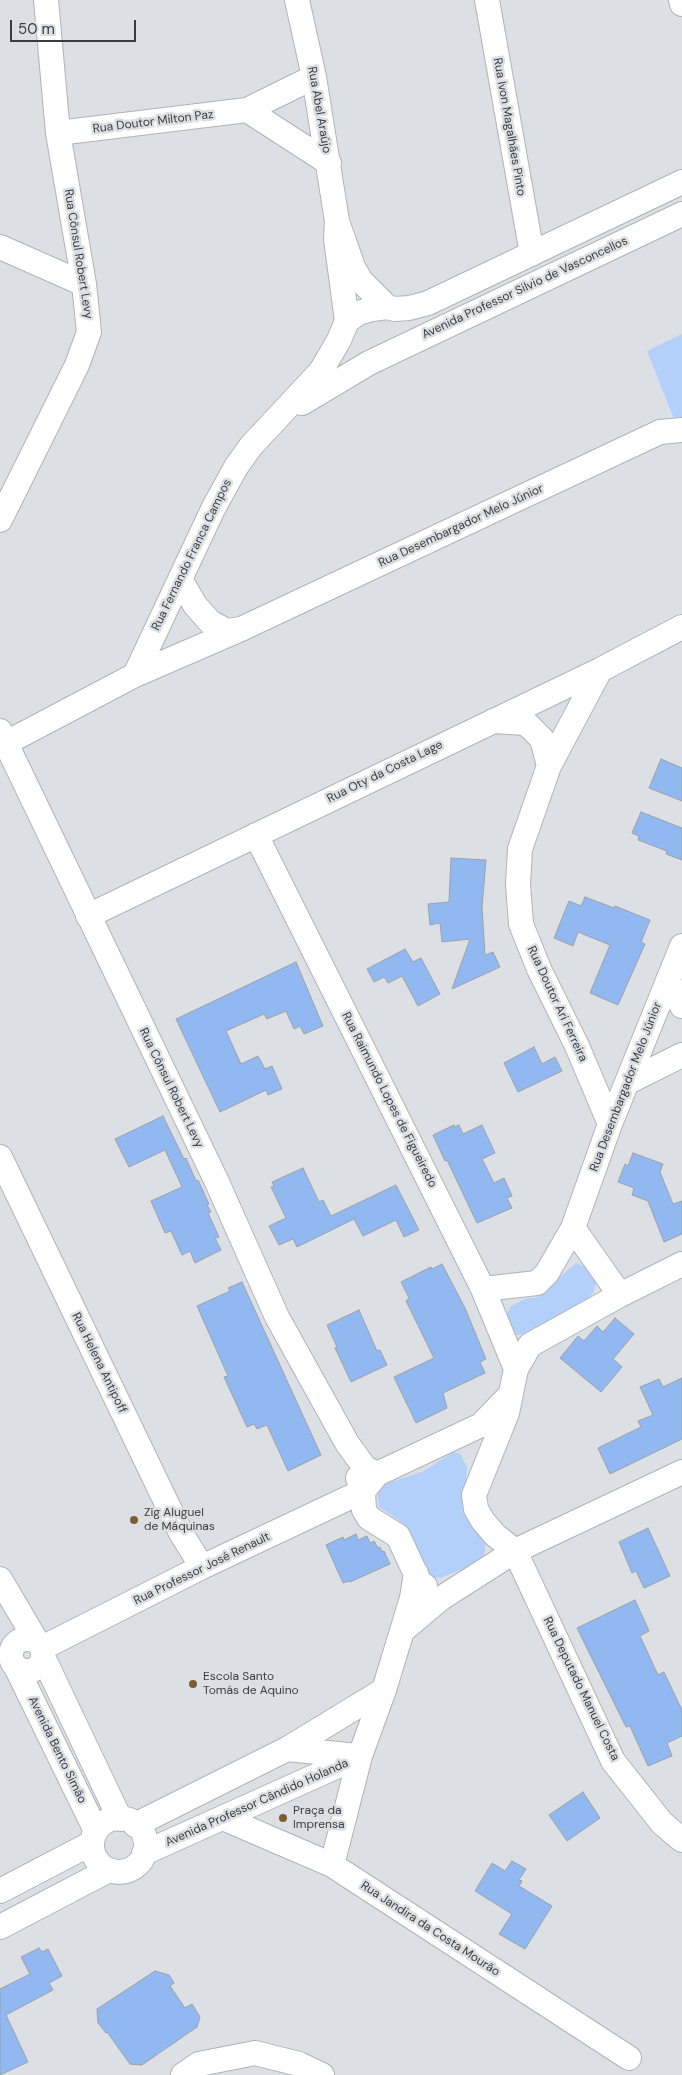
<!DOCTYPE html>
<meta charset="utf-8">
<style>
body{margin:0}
#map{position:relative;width:682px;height:2075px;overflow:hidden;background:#dce0e5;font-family:"DM Sans",sans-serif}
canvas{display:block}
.scale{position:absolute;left:10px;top:20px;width:126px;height:22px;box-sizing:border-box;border:2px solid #3b3c3e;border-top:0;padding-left:6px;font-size:15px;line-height:18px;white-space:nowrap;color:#3b3c3e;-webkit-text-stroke:4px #dce0e5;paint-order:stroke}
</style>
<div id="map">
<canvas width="682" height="2075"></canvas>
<div class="scale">50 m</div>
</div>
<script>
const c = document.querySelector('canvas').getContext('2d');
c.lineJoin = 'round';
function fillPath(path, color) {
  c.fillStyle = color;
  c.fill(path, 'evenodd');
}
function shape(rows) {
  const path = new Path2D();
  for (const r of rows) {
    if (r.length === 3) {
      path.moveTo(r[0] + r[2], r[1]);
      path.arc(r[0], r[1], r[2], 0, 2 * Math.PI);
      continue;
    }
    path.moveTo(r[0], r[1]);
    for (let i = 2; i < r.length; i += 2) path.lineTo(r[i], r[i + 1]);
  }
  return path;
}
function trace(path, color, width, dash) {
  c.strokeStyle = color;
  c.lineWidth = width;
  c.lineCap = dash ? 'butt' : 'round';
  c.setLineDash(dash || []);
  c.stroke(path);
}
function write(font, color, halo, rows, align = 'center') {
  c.font = font + ' "DM Sans",sans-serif';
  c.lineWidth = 5;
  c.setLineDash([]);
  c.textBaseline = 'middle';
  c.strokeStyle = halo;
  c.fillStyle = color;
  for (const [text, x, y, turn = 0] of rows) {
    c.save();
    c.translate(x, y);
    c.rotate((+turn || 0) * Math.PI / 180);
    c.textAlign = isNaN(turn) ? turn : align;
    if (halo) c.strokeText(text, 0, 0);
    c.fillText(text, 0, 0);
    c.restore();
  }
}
fillPath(shape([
 [682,334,682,419,674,419,647,351],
 [576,1263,590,1269,596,1283,593,1293,586,1301,529,1333,517,1335,505,1317,511,1306,527,1298,536,1298],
 [453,1452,460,1454,467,1467,464,1508,468,1519,485,1544,485,1551,484,1556,471,1566,440,1578,432,1577,423,1572,411,1535,400,1521,379,1507,378,1497,378,1492,385,1484,424,1471]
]), '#b3d0fa');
const building = shape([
 [661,759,682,768,682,801,649,788,661,759],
 [641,812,682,828,682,860,666,854,667,851,638,840,639,836,632,833,641,812],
 [451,858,486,860,482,907,485,955,493,952,500,967,452,989,470,939,442,942,440,923,430,925,428,904,449,902,451,858],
 [585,897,614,908,615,906,650,920,641,942,645,944,618,1005,590,993,610,945,578,932,573,946,554,938,569,901,581,906,585,897],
 [405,949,413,962,421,958,440,994,418,1006,402,976,388,983,384,977,374,982,367,969,405,949],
 [296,962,323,1026,304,1034,300,1026,294,1029,286,1011,267,1019,264,1014,226,1031,241,1064,258,1056,265,1069,272,1066,282,1089,268,1095,266,1090,220,1112,176,1019,296,962],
 [534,1047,542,1064,555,1057,562,1071,518,1092,504,1063,534,1047],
 [163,1116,184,1159,186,1158,196,1181,198,1180,209,1204,207,1205,211,1212,208,1213,219,1237,215,1238,221,1250,195,1263,190,1251,182,1255,171,1231,165,1233,151,1201,182,1187,165,1150,129,1167,115,1139,163,1116],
 [454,1125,455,1127,459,1125,463,1134,482,1125,495,1153,482,1159,494,1183,504,1178,512,1196,507,1198,512,1208,477,1223,447,1160,445,1161,433,1135,454,1125],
 [633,1153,663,1164,660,1172,673,1204,682,1201,682,1234,664,1242,648,1201,632,1195,634,1188,618,1182,625,1164,628,1166,633,1153],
 [303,1168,319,1202,323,1200,331,1216,396,1185,419,1230,404,1237,396,1220,363,1236,354,1219,297,1247,293,1239,279,1245,269,1226,286,1218,271,1187,274,1186,272,1182,303,1168],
 [442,1264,465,1308,486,1359,480,1362,485,1373,443,1393,447,1408,416,1423,394,1377,434,1358,406,1301,409,1298,401,1282,431,1267,432,1269,442,1264],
 [242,1282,321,1455,288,1471,267,1425,257,1429,254,1424,247,1427,224,1377,228,1376,197,1306,230,1291,228,1288,242,1282],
 [359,1310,377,1351,380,1350,387,1365,351,1382,335,1348,337,1347,327,1325,359,1310],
 [615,1318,634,1334,613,1359,622,1367,601,1392,560,1358,578,1336,584,1341,597,1326,603,1332,615,1318],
 [682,1378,682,1439,610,1474,598,1448,641,1427,638,1421,653,1415,640,1387,659,1379,663,1387,682,1378],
 [648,1528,670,1576,644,1588,636,1571,632,1573,619,1542,648,1528],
 [356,1534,358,1540,367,1536,370,1543,374,1541,378,1548,380,1547,382,1552,384,1551,390,1564,350,1582,349,1581,343,1583,326,1545,343,1537,344,1540,356,1534],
 [635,1600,649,1631,640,1636,658,1675,664,1672,682,1710,682,1736,667,1743,672,1756,648,1766,630,1726,626,1727,577,1628,635,1600],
 [583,1792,600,1818,567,1841,549,1815,583,1792],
 [512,1861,526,1869,519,1880,522,1881,519,1886,552,1906,525,1949,499,1934,512,1914,475,1891,492,1863,505,1871,512,1861],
 [39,1948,42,1952,48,1949,62,1976,49,1983,53,1990,6,2015,28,2062,0,2075,0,1989,30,1974,21,1957,39,1948],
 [155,1971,169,1975,174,1983,170,1986,185,2008,192,2004,200,2017,197,2027,142,2065,130,2064,107,2032,106,2033,98,2023,97,2009,155,1971]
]);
fillPath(building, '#92b8f1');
trace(building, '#9da1a6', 1);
const minor = shape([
 [297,0,314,77,337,221,353,267,361,281,387,307],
 [487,0,532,254],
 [681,0,682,4],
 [247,110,329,163],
 [58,133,247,110,314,77],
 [0,247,84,284],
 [347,321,358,313,372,309,387,307,395,309,409,308,428,303,682,182],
 [302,403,369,363,682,214],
 [0,520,77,365,89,332,84,284,58,133,46,0],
 [180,579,195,605,210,622,227,631,241,629],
 [600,670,549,766,520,849,518,884,521,924,539,969,577,1046,610,1124],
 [135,675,213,509,236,467,251,446,321,371,339,340,347,321,336,239,337,221],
 [493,721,526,723,542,739,549,766],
 [0,731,216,1180,277,1317,347,1443,365,1468,377,1474],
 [6,743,135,675,241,629,660,432,682,430],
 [256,835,483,1289,516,1369],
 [88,916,600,670,682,627],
 [668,980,682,1006],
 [628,1082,682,1055],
 [0,1157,181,1533,202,1567],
 [573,1228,620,1295],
 [682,1264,620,1295,530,1345,516,1369,507,1413,474,1495,476,1509,483,1521,495,1535,515,1551,613,1761,662,1823,682,1840],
 [483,1289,537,1283,547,1273,573,1228,610,1124,682,946],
 [358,1478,363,1491,364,1510,369,1518,398,1536,420,1583,425,1586],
 [0,1579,37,1642],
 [402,1631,440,1599,515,1551,682,1472],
 [27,1655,16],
 [42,1648,202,1567,363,1491,377,1474,481,1425,508,1397],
 [43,1657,120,1819],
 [17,1669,96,1831],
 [287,1749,358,1756],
 [223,1818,332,1865,629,2058],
 [119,1845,27],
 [135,1825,287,1749,384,1690],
 [144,1853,360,1756],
 [332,1865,360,1756,384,1690,412,1598,416,1573],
 [0,1891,92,1843],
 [0,1927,109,1870],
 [183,2075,199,2064,255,2053,299,2064,322,2075]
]);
trace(minor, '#afb3b8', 26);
trace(minor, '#fff', 24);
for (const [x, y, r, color] of [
 [134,1520,5,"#7b5f32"],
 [193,1684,5,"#7b5f32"],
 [283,1818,5,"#7b5f32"]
]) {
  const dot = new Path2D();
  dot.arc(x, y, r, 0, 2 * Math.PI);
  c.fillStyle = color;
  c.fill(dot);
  trace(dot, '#dce0e5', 2);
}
write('12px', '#3b3c3e', '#dce0e5', [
 ["Rua Abel Araújo",319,110,80],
 ["Rua Doutor Milton Paz",153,122,-7],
 ["Rua Ivon Magalhães Pinto",509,127,80],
 ["Rua Cônsul Robert Levy",78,254,81],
 ["Avenida Professor Silvio de Vasconcellos",525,288,-25],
 ["Rua Desembargador Melo Júnior",461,526,-25],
 ["Rua Fernando Franca Campos",192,555,-64],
 ["Rua Oty da Costa Lage",385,772,-26],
 ["Rua Doutor Ari Ferreira",557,1004,65],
 ["Rua Desembargador Melo Júnior",626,1087,-69],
 ["Rua Cônsul Robert Levy",171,1088,64],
 ["Rua Raimundo Lopes de Figueiredo",389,1100,63],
 ["Rua Helena Antipoff",99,1363,64],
 ["Rua Professor José Renault",202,1569,-26],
 ["Rua Deputado Manuel Costa",581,1689,64],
 ["Avenida Bento Simão",57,1750,64],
 ["Avenida Professor Cândido Holanda",257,1803,-24],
 ["Rua Jandira da Costa Mourão",430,1929,33]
]);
write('12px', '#3b3c3e', '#dce0e5', [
 ["Zig Aluguel",144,1513],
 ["de Máquinas",144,1527],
 ["Escola Santo",203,1677],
 ["Tomás de Aquino",203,1691],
 ["Praça da",293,1811],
 ["Imprensa",293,1825]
], 'left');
</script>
